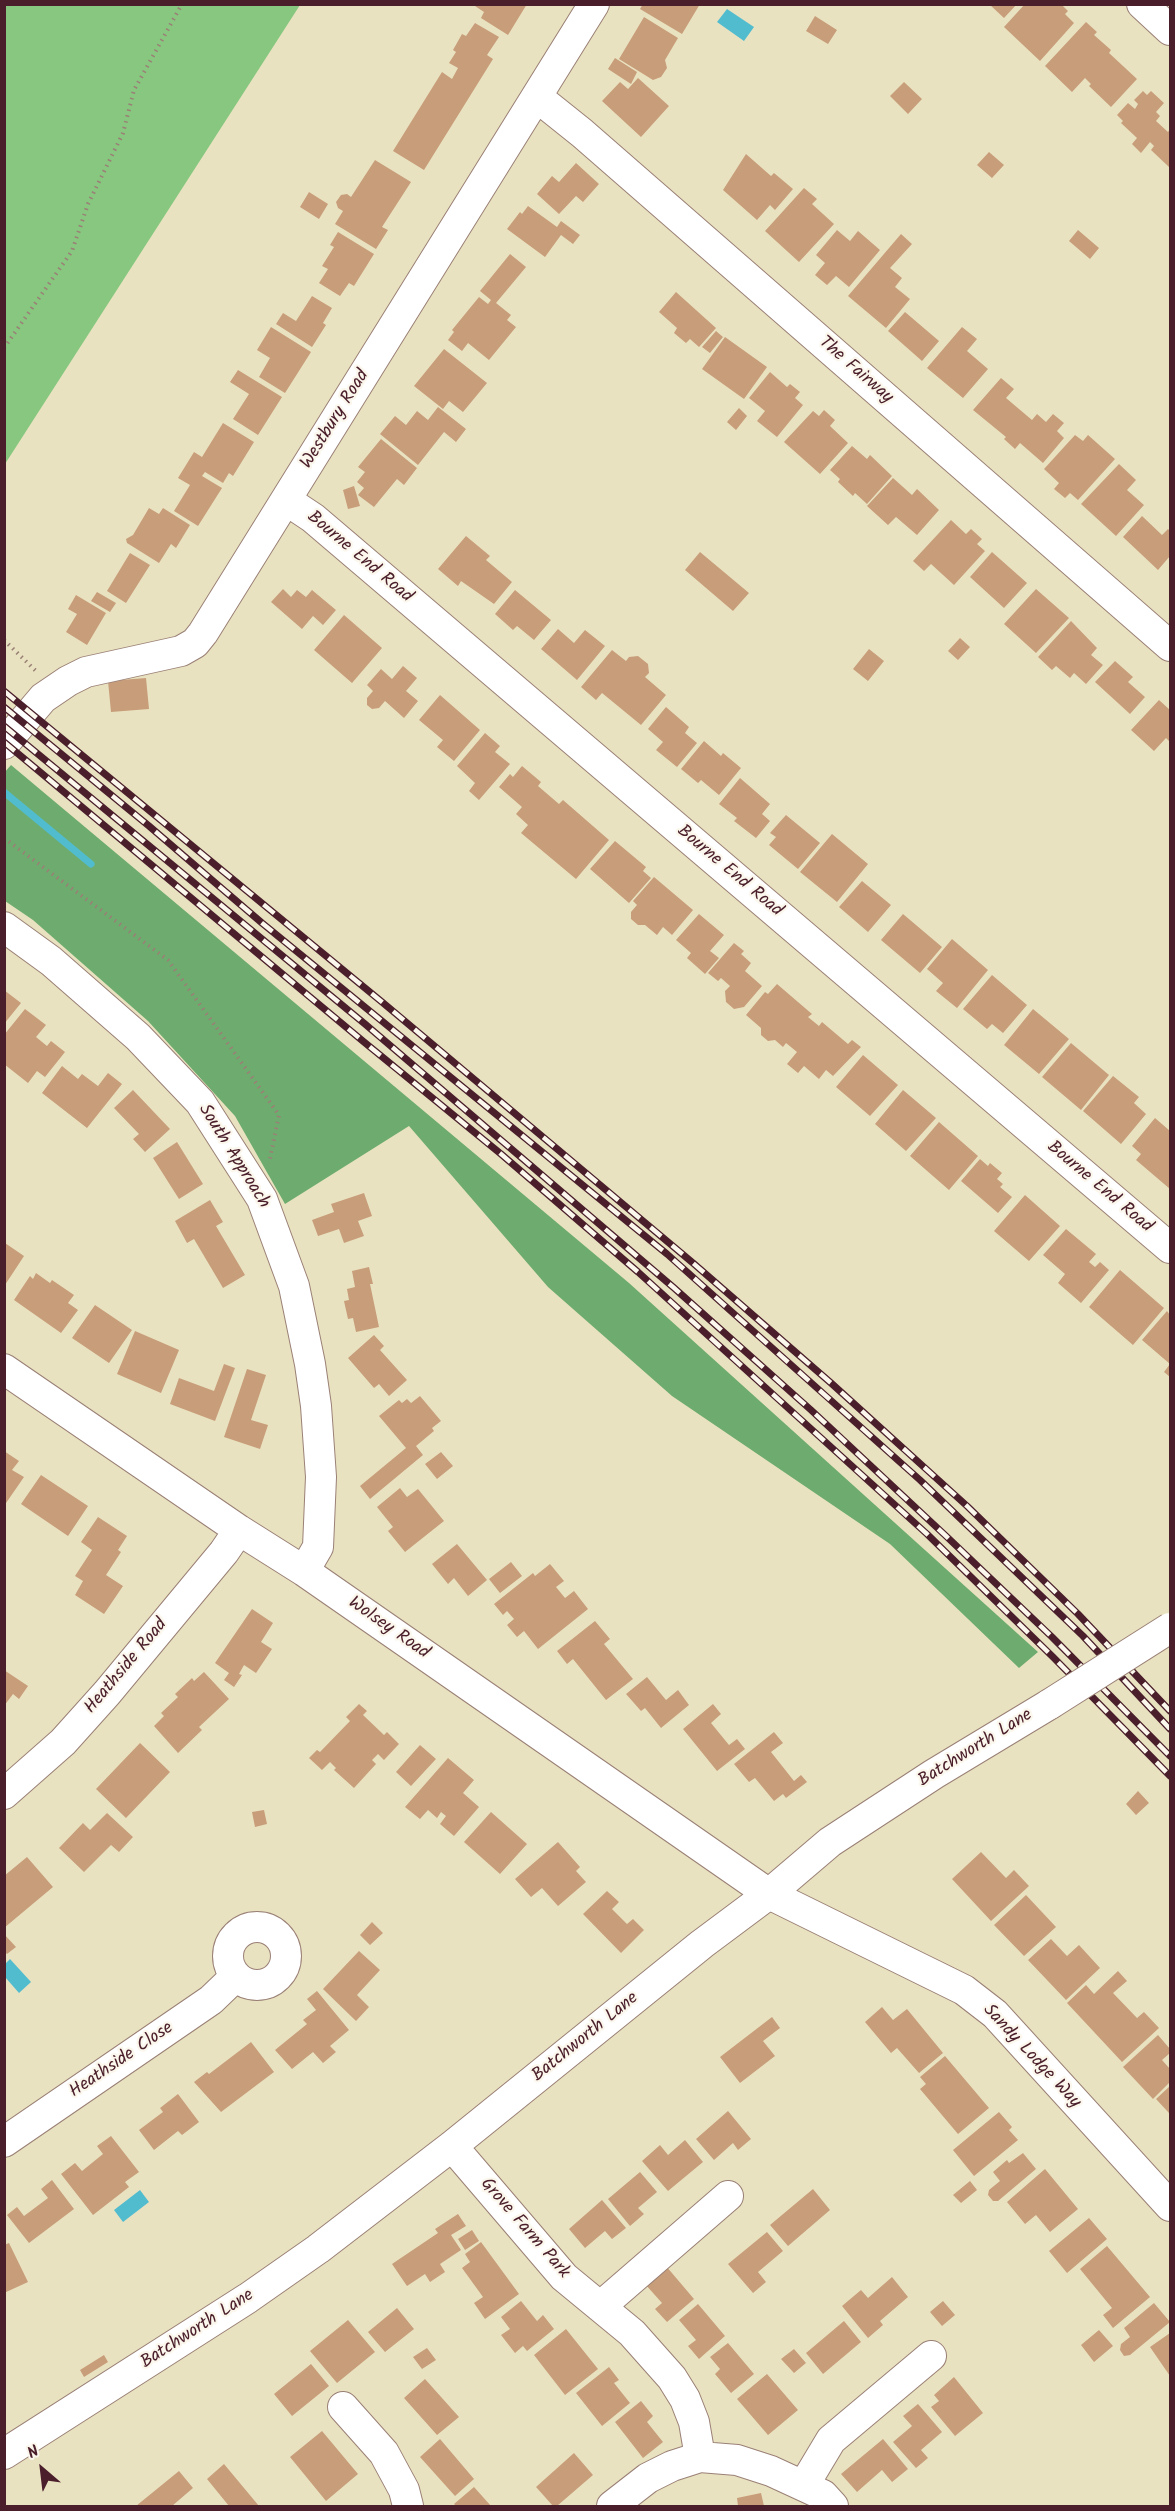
<!DOCTYPE html>
<style>
body{margin:0}
#map{position:relative;width:1175px;height:2511px;overflow:hidden;background:#e9e2c0;font-family:Kalam,sans-serif}
canvas{display:block}
.frame{position:absolute;inset:0;border:6px solid #4a1f2b;pointer-events:none}
.north{position:absolute;left:12px;top:2439px;width:60px;height:60px;-webkit-text-stroke:4px #fbf7ec;paint-order:stroke;rotate:332deg;font-size:16px;font-weight:700;line-height:24px;text-align:center;color:#4a1f2b}
.north::after{content:'';display:block;margin:auto;width:21px;height:27px;background:#4a1f2b;clip-path:polygon(50% 0,100% 100%,50% 72%,0 100%)}
</style>
<div id="map">
<canvas width="1175" height="2511"></canvas>
<div class="frame"></div>
<div class="north">N</div>
</div>
<script>
const c = document.querySelector('canvas').getContext('2d');
c.lineJoin = 'round';
function fillPath(path, color) {
  c.fillStyle = color;
  c.fill(path, 'evenodd');
}
function shape(rows) {
  const path = new Path2D();
  for (const r of rows) {
    if (r.length === 3) {
      path.moveTo(r[0] + r[2], r[1]);
      path.arc(r[0], r[1], r[2], 0, 2 * Math.PI);
      continue;
    }
    path.moveTo(r[0], r[1]);
    for (let i = 2; i < r.length; i += 2) path.lineTo(r[i], r[i + 1]);
  }
  return path;
}
function trace(path, color, width, dash) {
  c.strokeStyle = color;
  c.lineWidth = width;
  c.lineCap = dash ? 'butt' : 'round';
  c.setLineDash(dash || []);
  c.stroke(path);
}
function write(font, color, halo, rows, align = 'center') {
  c.font = font + ' Kalam,sans-serif';
  c.lineWidth = 4.5;
  c.setLineDash([]);
  c.textBaseline = 'middle';
  c.strokeStyle = halo;
  c.fillStyle = color;
  for (const [text, x, y, turn = 0] of rows) {
    c.save();
    c.translate(x, y);
    c.rotate((+turn || 0) * Math.PI / 180);
    c.textAlign = isNaN(turn) ? turn : align;
    if (halo) c.strokeText(text, 0, 0);
    c.fillText(text, 0, 0);
    c.restore();
  }
}
fillPath(shape([
 [5,4,300,5,5,464,4,5]
]), '#87c77f');
fillPath(shape([
 [11,765,629,1283,1038,1652,1019,1668,890,1544,672,1396,548,1287,409,1126,285,1204,235,1116,148,1021,33,920,5,901,4,773]
]), '#6dac6e');
fillPath(shape([
 [727,9,754,27,744,41,717,22],
 [10,1959,31,1982,19,1993,5,1977,5,1964],
 [140,2190,149,2202,123,2222,114,2210]
]), '#52bccf');
trace(shape([
 [4,792,91,864]
]), '#52bccf', 7);
fillPath(shape([
 [472,4,527,4,508,35,481,18,484,12],
 [643,4,700,4,682,34,640,9],
 [989,4,1017,4,1004,18],
 [1025,4,1061,4,1068,11,1065,14,1074,23,1040,61,1004,27],
 [815,16,837,30,828,44,806,31],
 [644,17,678,38,665,60,667,68,661,77,653,80,619,59],
 [1086,22,1097,32,1094,35,1111,50,1109,53,1137,79,1111,107,1089,86,1091,84,1085,78,1072,92,1045,66],
 [475,23,499,37,487,55,493,59,424,170,393,151,442,72,452,79,458,68,449,63,456,52,453,50,462,34,466,36],
 [615,58,637,72,631,84,608,69],
 [638,78,669,106,641,137,602,101,620,82,628,89],
 [904,82,922,99,908,114,890,96],
 [1143,91,1147,95,1151,91,1164,103,1156,112,1160,116,1156,121,1168,132,1170,129,1169,167,1151,150,1154,146,1150,142,1141,153,1132,144,1137,138,1121,123,1123,121,1117,115,1128,103,1135,109,1138,104,1134,100],
 [989,152,1004,165,992,178,977,165],
 [746,154,771,176,774,173,793,189,775,210,770,205,757,220,723,190],
 [375,160,411,182,382,227,388,230,376,249,335,224,343,211,338,208,336,202,341,195,347,194,351,197],
 [576,163,599,184,583,202,576,196,559,214,537,194,552,176,559,182],
 [804,188,817,199,812,204,834,224,799,262,765,231],
 [309,192,328,204,319,219,300,207],
 [528,206,557,227,561,221,580,235,573,244,561,235,545,257,507,229,520,212,522,214],
 [837,230,850,241,858,231,880,250,849,287,836,276,827,285,815,275,825,263,816,255],
 [1078,230,1099,248,1090,259,1069,241],
 [338,232,374,254,354,286,349,283,340,296,319,283,328,269,322,266,334,247,330,245],
 [901,234,912,244,890,268,902,278,895,287,910,299,886,328,848,296],
 [510,254,526,267,496,303,511,315,507,320,516,327,489,360,468,343,462,351,448,340,454,332,452,330,479,297,488,304,491,300,480,291],
 [676,292,716,328,699,347,690,339,686,343,674,333,677,328,659,312],
 [312,296,332,308,323,323,326,325,312,347,276,324,283,313,296,321],
 [905,312,939,341,922,361,888,331],
 [271,327,311,352,285,393,259,377,270,358,257,350],
 [962,327,977,339,967,351,988,369,963,398,927,368],
 [716,331,723,337,710,353,702,347],
 [725,337,767,367,744,399,702,369],
 [444,349,487,383,463,412,449,401,443,409,414,386],
 [238,370,282,397,258,435,233,419,249,394,230,382],
 [770,372,787,387,790,384,800,392,795,398,803,405,777,437,757,421,765,411,749,398],
 [1001,378,1014,389,1006,398,1032,420,1037,414,1046,422,1053,414,1064,423,1057,431,1064,438,1043,463,1020,443,1015,449,1004,439,1006,437,973,410],
 [438,407,466,429,456,442,444,432,418,465,380,434,395,416,406,425,417,411,428,420],
 [739,408,747,416,736,430,727,422],
 [824,410,835,420,830,426,848,443,820,474,784,442,813,411,819,416],
 [223,423,254,442,233,476,229,473,223,483,205,472,202,476,222,488,198,526,174,511,190,485,178,478,194,452,202,457],
 [1075,435,1083,441,1088,435,1115,459,1078,500,1070,493,1065,498,1054,489,1059,483,1044,469],
 [381,439,417,468,404,485,397,479,374,507,358,495,364,488,357,482,365,472,358,467],
 [852,446,867,459,870,455,892,476,867,504,855,493,853,496,838,482,840,479,830,470],
 [1119,464,1136,480,1127,490,1144,505,1116,536,1081,504],
 [893,478,912,495,917,489,939,510,917,535,896,517,888,525,867,506],
 [354,486,360,506,348,509,343,490],
 [149,508,159,514,163,508,190,525,176,548,171,544,159,563,127,543,126,539,133,535],
 [1142,516,1162,535,1168,529,1170,531,1170,556,1158,570,1123,537],
 [951,520,966,534,971,529,982,539,977,544,985,551,954,585,931,564,924,571,913,561],
 [466,536,490,556,486,560,512,582,494,604,461,581,458,586,438,569],
 [700,552,749,593,733,611,685,570],
 [992,552,1027,583,1004,608,970,577],
 [130,553,150,565,126,603,107,591],
 [283,589,291,597,297,590,306,597,312,590,336,610,323,625,313,616,302,629,271,602],
 [1036,589,1069,618,1036,653,1004,624],
 [515,590,551,620,534,640,517,626,513,630,495,614],
 [97,592,116,603,110,612,91,601],
 [76,595,106,613,87,645,66,632,77,614,68,609],
 [344,615,382,648,352,683,314,650],
 [1071,621,1097,648,1091,655,1103,665,1086,684,1074,673,1070,678,1056,666,1052,670,1038,657],
 [558,629,574,643,585,630,605,646,577,680,541,649],
 [960,638,970,647,958,660,948,651],
 [869,649,884,661,868,681,853,669],
 [612,650,626,661,629,657,638,656,648,664,649,673,645,677,666,695,641,725,602,693,596,700,581,687],
 [1115,661,1133,677,1128,682,1145,697,1130,714,1095,682],
 [403,666,417,678,406,691,418,701,404,718,385,701,379,708,372,709,367,705,367,698,373,691,367,685,381,669,392,679],
 [146,678,149,709,111,712,108,681],
 [440,695,480,730,454,761,437,747,443,740,419,720],
 [1159,700,1170,710,1170,742,1166,738,1154,751,1131,730],
 [666,707,689,727,685,733,697,743,677,767,656,750,663,742,648,729],
 [485,733,500,746,495,752,510,764,479,800,469,791,475,783,457,766],
 [704,741,721,756,723,753,741,768,719,795,701,780,698,783,681,769],
 [522,766,541,782,538,786,559,804,563,800,609,840,576,879,521,833,528,825,516,814,522,807,499,787,510,774,513,777],
 [740,778,770,804,762,814,770,821,756,838,734,821,737,818,719,804],
 [786,815,820,843,798,869,769,845,776,837,770,833],
 [832,834,868,864,837,902,800,872],
 [615,841,646,867,643,871,651,878,629,903,590,869],
 [654,877,693,910,672,935,663,927,657,935,645,925,638,925,631,919,631,912,637,905,633,901],
 [862,881,891,905,868,932,839,907],
 [699,914,724,935,710,951,719,958,705,974,687,958,691,953,676,940],
 [903,914,942,947,920,973,881,940],
 [952,939,988,970,957,1008,936,991,943,983,927,969],
 [734,943,744,951,741,954,751,963,745,971,762,986,744,1007,734,1009,726,1002,725,991,730,986,721,978,718,981,708,973],
 [992,975,1027,1005,1003,1033,992,1024,987,1029,963,1009],
 [777,984,812,1014,808,1017,819,1026,822,1022,848,1044,852,1040,861,1047,833,1076,826,1070,819,1079,804,1066,798,1073,787,1064,797,1052,786,1043,783,1047,775,1040,768,1041,761,1035,761,1028,746,1015,765,992,768,994],
 [4,990,21,1003,4,1024],
 [25,1009,46,1025,36,1037,47,1046,51,1041,65,1052,45,1077,37,1071,28,1083,4,1064,4,1035],
 [1033,1009,1069,1039,1039,1074,1004,1045],
 [1071,1043,1109,1075,1081,1110,1042,1077],
 [863,1055,898,1085,870,1116,836,1087],
 [62,1066,78,1079,82,1074,98,1086,108,1073,122,1084,87,1128,42,1093],
 [1113,1076,1139,1097,1134,1103,1146,1114,1121,1144,1083,1111],
 [133,1090,170,1129,145,1152,133,1139,139,1134,114,1108],
 [903,1090,936,1118,906,1151,875,1124],
 [1155,1118,1170,1131,1170,1189,1136,1160,1141,1154,1132,1146],
 [939,1122,978,1156,949,1190,910,1156],
 [177,1142,203,1184,179,1199,153,1158],
 [980,1159,988,1166,990,1163,1002,1173,997,1179,1003,1184,1000,1187,1012,1197,998,1213,961,1181],
 [364,1193,372,1216,358,1221,364,1236,344,1243,339,1229,318,1236,312,1220,334,1212,331,1204],
 [1025,1195,1060,1226,1029,1261,994,1231],
 [210,1200,223,1222,216,1226,245,1275,223,1288,194,1239,187,1243,175,1221],
 [1066,1229,1096,1254,1089,1262,1095,1267,1100,1262,1109,1270,1081,1303,1058,1283,1065,1274,1043,1255],
 [5,1243,24,1256,5,1285],
 [369,1267,373,1284,370,1284,379,1327,356,1332,353,1318,348,1319,344,1301,349,1300,347,1289,355,1287,352,1271],
 [1120,1270,1164,1308,1133,1345,1089,1307],
 [36,1273,50,1283,52,1280,74,1295,68,1303,78,1310,61,1333,14,1300,30,1276,33,1279],
 [95,1305,132,1330,109,1363,72,1338],
 [1167,1311,1170,1315,1170,1377,1164,1372,1170,1364,1142,1340],
 [135,1331,179,1350,161,1393,117,1374],
 [374,1335,384,1346,380,1350,407,1380,389,1396,379,1384,374,1388,348,1358],
 [224,1364,235,1368,215,1421,170,1404,179,1378,214,1391],
 [247,1369,266,1375,251,1420,268,1425,260,1449,224,1437],
 [420,1396,441,1421,432,1428,434,1431,416,1446,423,1455,370,1499,360,1486,406,1448,379,1416,399,1400,402,1403,407,1399,411,1403],
 [4,1451,19,1461,12,1470,24,1477,4,1506],
 [441,1452,453,1466,437,1479,425,1464],
 [41,1475,88,1506,68,1536,21,1504],
 [400,1488,407,1497,418,1489,444,1521,405,1552,388,1531,393,1527,377,1507],
 [98,1517,127,1536,118,1550,121,1552,106,1575,123,1586,104,1614,75,1595,83,1581,75,1576,92,1550,81,1542],
 [457,1544,487,1580,468,1596,454,1578,448,1584,432,1564],
 [511,1562,522,1576,500,1593,489,1579],
 [550,1564,564,1581,556,1587,565,1598,574,1591,588,1609,538,1649,524,1631,517,1637,507,1625,514,1619,507,1611,503,1615,494,1604,533,1573,535,1576],
 [252,1609,273,1623,261,1642,272,1649,256,1673,244,1665,239,1674,242,1675,234,1687,224,1680,229,1673,215,1663],
 [595,1621,610,1639,604,1644,633,1679,606,1700,573,1659,567,1664,557,1651],
 [4,1670,28,1686,19,1699,13,1694,4,1706],
 [204,1672,229,1699,199,1727,202,1730,178,1753,154,1726,164,1716,161,1713,178,1697,175,1694,192,1678,194,1681],
 [647,1677,666,1700,678,1690,689,1705,661,1728,645,1708,641,1711,626,1694],
 [359,1704,367,1711,363,1715,384,1735,387,1732,399,1744,384,1760,378,1754,372,1760,376,1764,354,1788,334,1770,336,1768,330,1762,322,1770,309,1758,317,1750,320,1752,350,1721,346,1717],
 [713,1704,721,1714,711,1723,729,1745,737,1739,745,1749,717,1771,683,1729],
 [774,1732,783,1743,771,1752,794,1781,801,1775,807,1782,786,1798,783,1794,774,1801,755,1778,749,1782,734,1764],
 [140,1743,170,1772,126,1818,96,1789],
 [420,1745,436,1759,411,1786,396,1772],
 [448,1758,474,1780,463,1793,479,1807,454,1836,440,1824,446,1816,441,1812,437,1818,428,1810,420,1819,405,1807],
 [1138,1791,1149,1803,1136,1815,1126,1804],
 [264,1810,267,1824,255,1827,252,1812],
 [491,1812,527,1844,500,1874,464,1842],
 [107,1813,133,1837,119,1852,111,1845,84,1872,59,1848,83,1823,90,1830],
 [558,1842,580,1867,576,1871,586,1882,558,1906,542,1888,531,1897,515,1879],
 [981,1852,1006,1878,1014,1870,1029,1886,991,1921,952,1879],
 [27,1857,53,1887,4,1928,4,1876],
 [607,1891,619,1902,612,1909,627,1924,633,1919,644,1930,621,1953,583,1914],
 [1026,1895,1056,1927,1024,1956,994,1925],
 [372,1922,383,1933,370,1945,360,1935],
 [4,1934,16,1947,7,1954,4,1951],
 [1051,1939,1067,1956,1079,1945,1100,1968,1066,2000,1028,1960],
 [359,1951,380,1970,357,1995,369,2007,356,2021,323,1989],
 [1118,1971,1127,1981,1113,1993,1137,2018,1144,2012,1159,2028,1122,2062,1067,2003,1086,1985,1094,1994],
 [317,1991,349,2030,330,2046,336,2052,323,2063,313,2052,292,2069,275,2050,307,2024,303,2020,316,2010,307,1999],
 [882,2007,893,2020,907,2009,943,2053,919,2073,897,2048,891,2053,865,2022],
 [772,2017,780,2028,763,2041,775,2056,740,2083,720,2057],
 [1158,2035,1170,2049,1170,2053,1162,2060,1170,2069,1170,2082,1153,2099,1123,2067],
 [251,2042,274,2072,221,2112,194,2082,207,2072,209,2074],
 [945,2056,989,2108,958,2134,920,2089,926,2084,920,2077],
 [1170,2086,1170,2112,1169,2113,1156,2099],
 [178,2094,199,2122,182,2135,178,2131,154,2150,139,2130,163,2112,160,2108],
 [728,2111,751,2139,738,2150,733,2143,714,2160,696,2139],
 [999,2112,1012,2127,1009,2130,1018,2140,974,2176,953,2150],
 [111,2136,139,2172,125,2182,129,2187,93,2215,61,2174,75,2163,82,2171,103,2154,97,2146],
 [685,2140,703,2162,668,2191,642,2161,660,2145,668,2155],
 [1023,2153,1036,2169,998,2201,993,2201,988,2195,989,2190,1000,2181,993,2172,1007,2160,1009,2163],
 [1045,2169,1078,2209,1050,2232,1036,2215,1025,2224,1007,2202],
 [640,2172,657,2192,638,2208,644,2214,630,2226,608,2199],
 [52,2180,74,2209,29,2243,7,2215,17,2207,24,2216,48,2198,41,2189],
 [970,2181,977,2190,961,2203,953,2195],
 [813,2189,830,2210,788,2246,770,2225],
 [602,2200,626,2228,612,2239,605,2231,585,2248,569,2229],
 [458,2214,466,2226,451,2235,461,2250,440,2264,445,2272,430,2282,425,2274,407,2286,392,2264,438,2233,435,2229],
 [1089,2218,1107,2239,1067,2273,1049,2251],
 [472,2230,479,2241,465,2250,458,2239],
 [767,2232,783,2251,758,2272,766,2282,753,2293,728,2264],
 [481,2242,519,2294,485,2319,474,2303,483,2297,462,2268,470,2262,465,2254],
 [9,2243,28,2282,4,2293,4,2245],
 [1107,2246,1150,2297,1113,2328,1103,2315,1112,2308,1080,2269],
 [666,2266,694,2299,667,2322,655,2309,662,2303,645,2284],
 [892,2277,908,2297,880,2321,883,2325,868,2338,842,2306,861,2290,868,2298],
 [521,2301,537,2321,543,2315,554,2329,527,2351,523,2346,515,2353,501,2335,510,2329,501,2317],
 [943,2301,955,2315,942,2326,930,2312],
 [1154,2303,1170,2322,1130,2355,1124,2356,1120,2350,1121,2344,1130,2337,1124,2328],
 [698,2304,725,2336,699,2359,688,2346,696,2340,679,2320],
 [397,2308,414,2329,385,2352,368,2332],
 [348,2320,375,2352,337,2383,310,2351],
 [844,2321,861,2342,823,2374,806,2353],
 [566,2329,598,2369,565,2395,534,2355],
 [1099,2330,1113,2346,1094,2362,1081,2345],
 [1170,2333,1170,2376,1150,2347],
 [728,2343,754,2374,731,2393,715,2374,720,2369,710,2357],
 [427,2348,436,2360,422,2369,413,2357],
 [794,2349,806,2363,794,2373,781,2359],
 [104,2355,108,2362,84,2377,80,2370],
 [311,2364,329,2386,292,2416,274,2394],
 [609,2367,619,2380,614,2383,630,2403,602,2426,576,2393],
 [767,2374,798,2410,768,2435,737,2399],
 [954,2377,983,2413,955,2436,931,2407,939,2401,934,2395],
 [425,2379,459,2417,437,2435,404,2398],
 [641,2401,653,2416,647,2422,663,2442,643,2458,615,2422],
 [918,2404,942,2432,921,2450,928,2458,916,2468,893,2442,912,2426,903,2416],
 [322,2431,358,2474,326,2501,290,2457],
 [440,2439,474,2479,455,2496,420,2457],
 [883,2439,908,2469,892,2482,882,2470,857,2492,841,2474],
 [574,2453,593,2475,557,2506,553,2506,536,2487],
 [224,2464,259,2506,229,2506,207,2479],
 [179,2471,193,2488,172,2506,136,2506],
 [474,2487,491,2506,456,2506,454,2504],
 [761,2493,764,2506,738,2506,737,2498]
]), '#c89d7a');
const minor = shape([
 [1142,4,1170,30],
 [537,97,582,133,1170,646],
 [286,500,313,518,1170,1248],
 [4,744,43,698,68,681,86,672,181,651,195,643,203,633,594,4],
 [4,927,51,961,138,1037,200,1102,262,1199,294,1286,310,1364,316,1406,321,1477,318,1547,304,1571],
 [4,1369,239,1530,304,1571,769,1894,964,1990,995,2014,1170,2206],
 [4,1794,63,1742,107,1693,224,1552,239,1530],
 [257,1956,29],
 [4,2142,211,2000,236,1976],
 [452,2146,564,2277,632,2333,672,2378,685,2399,694,2422,700,2457],
 [601,2306,728,2196],
 [343,2407,384,2453,404,2490,408,2506],
 [4,2454,248,2298,318,2249,452,2146,702,1944,769,1894,830,1842,934,1774,1050,1704],
 [804,2485,831,2440,931,2356],
 [612,2506,648,2478,672,2466,700,2457,737,2460,771,2471,823,2495,833,2506]
]);
trace(minor, '#9a8076', 32);
trace(shape([
 [4,348,72,251,88,204,123,133,134,90,182,4],
 [4,640,37,672],
 [4,838,168,960,279,1115,269,1163]
]), '#9a8076', 4, [1.5, 4.5]);
trace(minor, '#fff', 30);
const rail = shape([
 [4,691,382,1002,693,1263,831,1383,967,1506,1078,1614,1170,1711],
 [4,707,149,826,262,923,667,1254,920,1480,1083,1636,1170,1729],
 [4,726,365,1024,673,1287,811,1410,946,1536,1052,1637,1170,1756],
 [4,742,364,1042,501,1154,638,1272,927,1534,1053,1657,1170,1776]
]);
trace(rail, '#4a1f2b', 7);
trace(rail, '#fbf7ec', 4.5, [14]);
const minorBridge = shape([
 [1050,1704,1170,1628]
]);
trace(minorBridge, '#9a8076', 32, []);
trace(minorBridge, '#fff', 30);
write('18px', '#4a1f2b', '#fbf7ec', [
 ["The Fairway",855,371,41],
 ["Westbury Road",336,420,-58],
 ["Bourne End Road",359,558,40],
 ["Bourne End Road",729,872,40],
 ["South Approach",233,1157,58],
 ["Bourne End Road",1099,1188,40],
 ["Wolsey Road",388,1629,35],
 ["Heathside Road",127,1667,-50],
 ["Batchworth Lane",976,1749,-32],
 ["Batchworth Lane",586,2038,-39],
 ["Sandy Lodge Way",1031,2057,47],
 ["Heathside Close",122,2061,-34],
 ["Grove Farm Park",524,2229,49],
 ["Batchworth Lane",198,2330,-33]
]);
</script>
